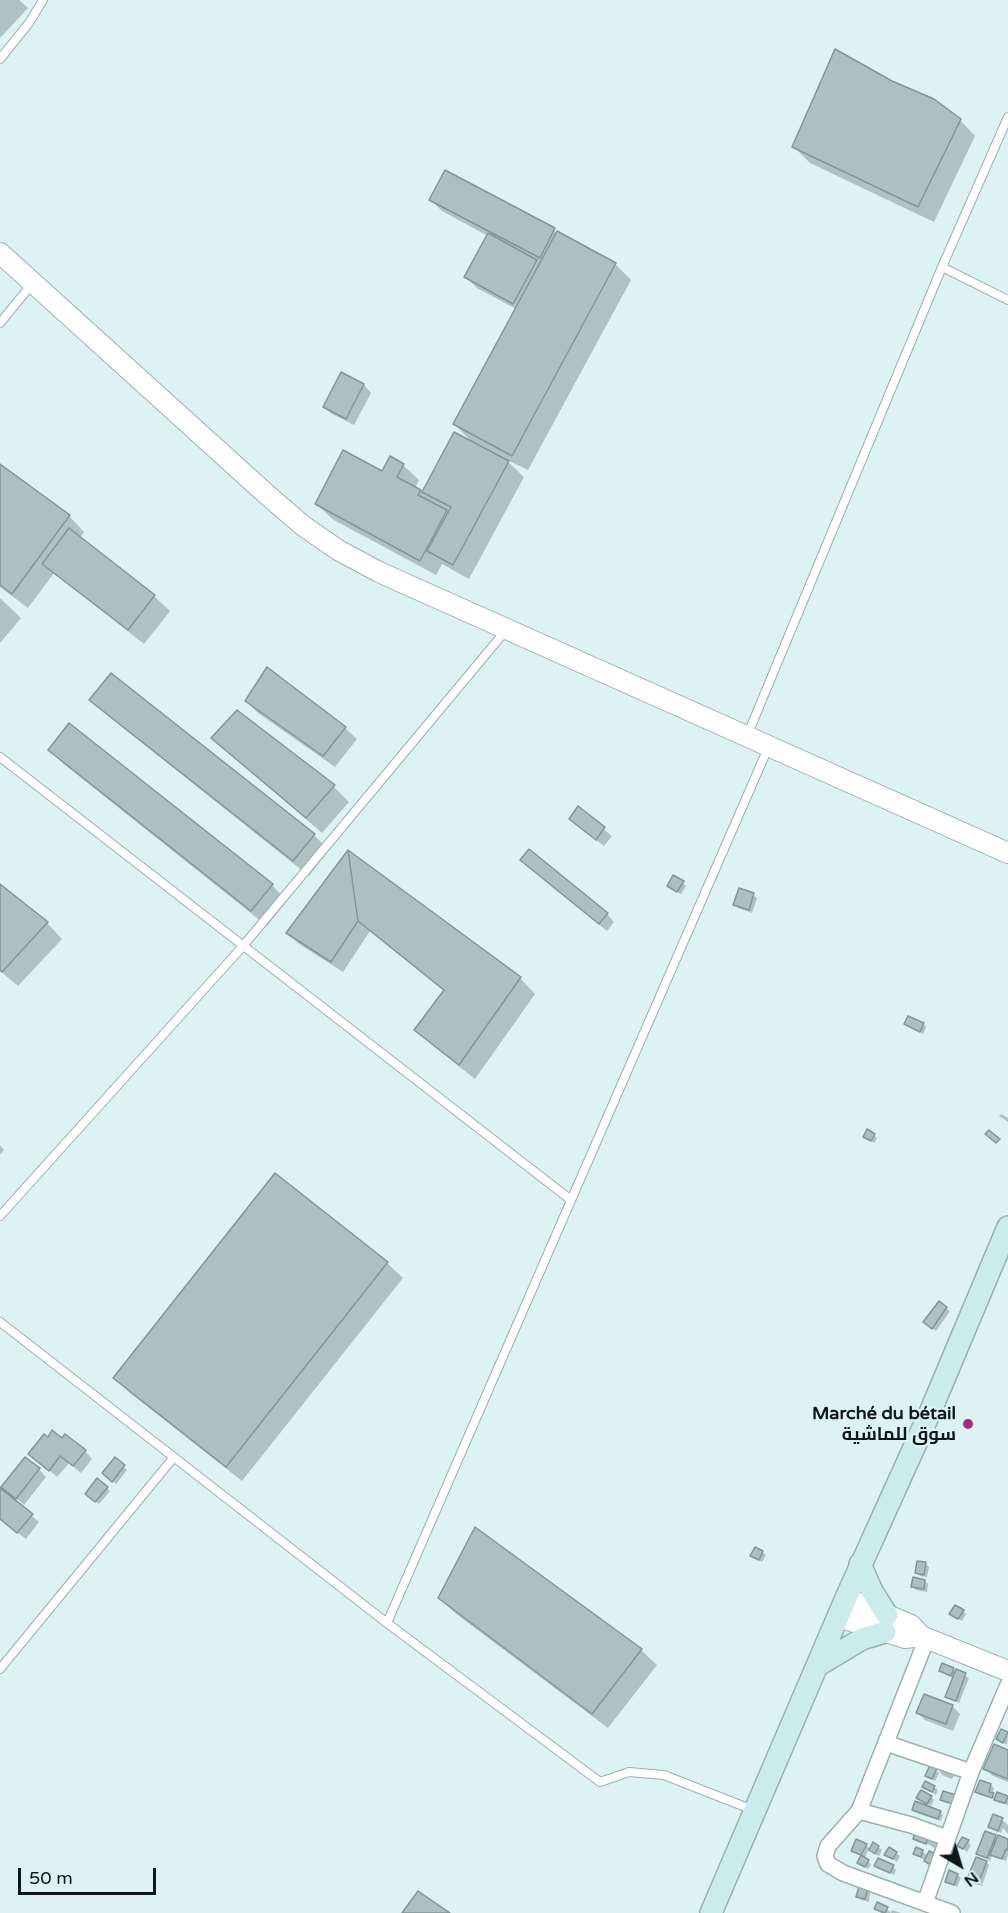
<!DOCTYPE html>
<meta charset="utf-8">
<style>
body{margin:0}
#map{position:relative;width:1008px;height:1913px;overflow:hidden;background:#ddf2f2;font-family:"Varela Round",sans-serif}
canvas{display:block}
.north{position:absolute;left:930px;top:1835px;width:60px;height:60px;-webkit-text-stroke:4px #ddf2f2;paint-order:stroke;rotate:142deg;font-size:16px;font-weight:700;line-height:24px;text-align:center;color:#101718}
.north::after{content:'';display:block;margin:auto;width:21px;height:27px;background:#101718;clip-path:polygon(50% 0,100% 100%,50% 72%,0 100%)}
.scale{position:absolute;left:18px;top:1868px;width:138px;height:27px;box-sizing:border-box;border:3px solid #101718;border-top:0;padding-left:8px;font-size:18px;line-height:21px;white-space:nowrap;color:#101718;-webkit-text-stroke:4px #ddf2f2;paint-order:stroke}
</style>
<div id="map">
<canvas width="1008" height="1913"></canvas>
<div class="north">N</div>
<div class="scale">50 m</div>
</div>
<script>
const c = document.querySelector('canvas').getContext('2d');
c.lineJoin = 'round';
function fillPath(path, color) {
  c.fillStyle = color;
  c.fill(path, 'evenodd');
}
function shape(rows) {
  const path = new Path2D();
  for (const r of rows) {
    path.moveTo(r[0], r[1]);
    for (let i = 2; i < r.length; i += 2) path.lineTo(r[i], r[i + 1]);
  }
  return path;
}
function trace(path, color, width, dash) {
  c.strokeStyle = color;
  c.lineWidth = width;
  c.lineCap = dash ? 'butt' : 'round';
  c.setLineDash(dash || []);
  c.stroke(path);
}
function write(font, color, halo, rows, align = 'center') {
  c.font = font + ' "Varela Round",Cairo,sans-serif';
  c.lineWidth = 5;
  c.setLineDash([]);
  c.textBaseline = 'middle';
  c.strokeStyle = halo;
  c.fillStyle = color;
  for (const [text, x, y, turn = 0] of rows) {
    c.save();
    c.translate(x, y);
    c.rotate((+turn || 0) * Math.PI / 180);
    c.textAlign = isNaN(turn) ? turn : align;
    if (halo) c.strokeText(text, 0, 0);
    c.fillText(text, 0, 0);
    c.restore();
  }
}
fillPath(shape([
 [0,0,19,0,28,8,0,38],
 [891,82,960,120,975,136,934,222,810,163,794,147],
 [446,172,615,264,631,280,528,470,505,459,524,477,469,579,442,564,436,575,332,519,316,503,403,465,419,480,415,488,423,493,455,434,473,443,454,424,516,309,477,288,466,277,488,236,442,211,431,200],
 [341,374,364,385,371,393,354,425,332,414,324,407],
 [0,465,69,516,84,532,80,538,154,596,170,611,144,644,54,573,28,608,0,587],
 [0,598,21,618,0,643],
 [91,700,314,835,329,850,309,876,107,715],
 [246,701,345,728,357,739,335,767,258,713],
 [237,712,334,787,349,802,322,833,213,738],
 [70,725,272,885,287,901,267,926,65,765,50,750],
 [579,808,612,836,604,846,578,826],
 [348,852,520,978,535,994,475,1079,432,1045,416,1029,445,992,370,931,343,972,299,944,288,933],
 [529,867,607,914,614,922,607,931],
 [683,883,686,886,681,894,672,889],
 [0,886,47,923,62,939,18,986,0,971],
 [753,895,757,898,752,913,738,908,734,905],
 [906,1024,923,1024,926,1027,923,1034],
 [1001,1114,1008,1118,1008,1122,999,1116],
 [874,1135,877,1138,874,1143,864,1136],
 [0,1145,4,1150,0,1155],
 [275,1175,387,1263,403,1278,242,1481,130,1393,115,1378],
 [939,1303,950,1311,936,1331,929,1325],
 [48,1439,62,1440,85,1451,92,1459,81,1473,69,1463,57,1477,30,1454],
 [115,1459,127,1470,116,1484,107,1477],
 [39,1469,46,1477,24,1505,11,1494],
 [107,1488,110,1491,99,1504,90,1497],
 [0,1490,39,1522,26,1539,0,1519],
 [476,1530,641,1650,657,1665,608,1728,455,1613,440,1598],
 [762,1552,766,1555,762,1562,752,1555],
 [926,1564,929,1567,927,1577,920,1576,917,1573],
 [925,1581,928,1584,927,1592,916,1590,913,1587],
 [963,1611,966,1614,962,1621,955,1617],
 [943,1665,969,1678,959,1703,947,1697,954,1678,940,1670],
 [952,1706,960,1714,953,1731,925,1720,918,1713],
 [1002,1731,1008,1735,1007,1745,998,1739],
 [1008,1751,1008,1782,993,1776,985,1769],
 [942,1769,950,1773,954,1776,952,1779,944,1776,940,1773],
 [936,1770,939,1773,935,1781,927,1776],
 [991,1785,994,1789,992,1794,996,1798,1008,1798,1008,1805,999,1803,996,1799,980,1795,977,1792],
 [923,1787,934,1787,938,1790,936,1795],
 [931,1797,934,1800,931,1806,918,1798],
 [914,1809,940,1812,943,1815,941,1821,917,1813],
 [1002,1820,1008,1825,1008,1834,1003,1828,1001,1833,990,1827],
 [995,1836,998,1839,1008,1840,1008,1855,1006,1861,992,1855,990,1861,978,1854],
 [928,1837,934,1842,935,1839,940,1840,939,1852,930,1845,918,1842,914,1839],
 [968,1842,971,1845,967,1852,959,1845],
 [866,1845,871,1850,878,1847,882,1850,879,1856,874,1853,869,1849,864,1859,871,1864,868,1869,859,1863,862,1856,853,1851],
 [890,1849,900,1856,897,1862,886,1854],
 [922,1851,928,1856,935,1867,915,1854],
 [986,1862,989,1865,982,1886,972,1882,969,1879],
 [876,1865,893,1866,896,1870,894,1875],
 [957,1875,961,1878,957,1887,947,1881],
 [867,1889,870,1893,869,1902,861,1900,858,1897],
 [876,1909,887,1909,891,1913,892,1910,901,1913,881,1913]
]), '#0003');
const building = shape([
 [835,49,892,81,934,99,961,119,918,207,792,147,835,49],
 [445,170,555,228,540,258,429,200,445,170],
 [557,231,616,263,512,456,453,424,557,231],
 [488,233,537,260,513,304,464,277,488,233],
 [341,372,364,384,346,419,323,407,341,372],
 [454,432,509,461,453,565,427,551,451,507,422,492,454,432],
 [343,450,382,471,390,456,404,464,397,477,421,490,418,495,447,510,420,561,315,504,343,450],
 [0,464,70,515,12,594,0,585,0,464],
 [69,528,155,595,128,630,42,564,69,528],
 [267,667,346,727,323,756,245,701,267,667],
 [111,673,315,834,293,861,89,700,111,673],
 [237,710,335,785,306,818,211,738,237,710],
 [69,723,273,884,251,911,48,750,69,723],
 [578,806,605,827,596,840,569,819,578,806],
 [529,849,608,913,599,924,520,860,529,849],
 [348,850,358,921,331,962,286,933,348,850],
 [348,850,521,977,459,1065,414,1030,444,990,358,921,348,850],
 [673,875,684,881,677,892,667,886,673,875],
 [0,884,48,922,2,972,0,970,0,884],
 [739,888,754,893,749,910,733,905,739,888],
 [908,1016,924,1023,920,1032,904,1024,908,1016],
 [867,1129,875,1134,871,1141,863,1137,867,1129],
 [989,1130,1000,1139,996,1143,985,1134,989,1130],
 [275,1173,388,1262,226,1467,113,1378,275,1173],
 [939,1301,947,1307,932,1329,923,1322,939,1301],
 [52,1430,62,1438,65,1434,86,1450,73,1466,60,1456,49,1471,28,1454,44,1434,48,1437,52,1430],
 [25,1457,40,1468,16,1499,1,1487,25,1457],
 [115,1457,125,1465,112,1482,102,1473,115,1457],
 [97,1478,108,1487,95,1502,85,1494,97,1478],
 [0,1488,33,1514,17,1533,0,1519,0,1488],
 [475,1527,642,1649,592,1714,438,1598,475,1527],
 [755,1547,763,1551,759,1560,750,1556,755,1547],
 [917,1561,926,1562,924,1575,915,1573,917,1561],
 [913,1577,925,1580,924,1589,911,1587,913,1577],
 [955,1605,964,1610,958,1619,949,1614,955,1605],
 [942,1663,954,1668,951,1676,939,1671,942,1663],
 [956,1669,966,1673,956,1701,945,1697,956,1669],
 [924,1694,953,1705,946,1724,916,1713,924,1694],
 [1001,1729,1008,1732,1003,1743,996,1739,1001,1729],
 [994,1744,1008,1750,1008,1779,983,1769,994,1744],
 [930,1765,937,1768,932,1779,925,1776,930,1765],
 [980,1780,991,1784,989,1792,994,1793,992,1798,975,1792,980,1780],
 [925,1781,935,1786,932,1792,922,1787,925,1781],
 [921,1790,932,1796,927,1804,916,1798,921,1790],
 [943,1791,956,1795,953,1804,940,1800,943,1791],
 [997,1792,1008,1796,1005,1803,994,1800,997,1792],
 [915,1801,941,1811,938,1819,912,1810,915,1801],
 [993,1814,1003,1818,998,1831,988,1827,993,1814],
 [916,1830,929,1835,926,1844,913,1839,916,1830],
 [985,1831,996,1835,987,1858,976,1854,985,1831],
 [998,1835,1008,1839,1008,1850,1006,1849,1002,1859,990,1855,998,1835],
 [962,1837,969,1840,963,1849,957,1846,962,1837],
 [856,1839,867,1844,861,1855,851,1851,856,1839],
 [873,1842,879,1846,875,1854,869,1850,873,1842],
 [889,1847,897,1852,893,1859,884,1855,889,1847],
 [916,1847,923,1850,921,1857,913,1854,916,1847],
 [929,1851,936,1854,931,1865,924,1861,929,1851],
 [861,1855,869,1860,865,1867,857,1863,861,1855],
 [976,1857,987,1861,978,1884,967,1879,976,1857],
 [878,1858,894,1865,890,1873,874,1866,878,1858],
 [949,1870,958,1874,954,1885,945,1882,949,1870],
 [859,1886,868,1888,865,1899,856,1897,859,1886],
 [418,1891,450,1913,402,1913,418,1891],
 [877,1902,888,1907,885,1913,874,1909,877,1902]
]);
fillPath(building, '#acc0c1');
trace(building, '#829697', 1.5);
const service = shape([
 [0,59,29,23,43,0],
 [942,267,1008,300],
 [0,323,32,284],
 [747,736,942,267,1008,117],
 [0,757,571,1200],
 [0,1216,243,946,507,629],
 [0,1322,387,1623,600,1782,629,1772,664,1775,753,1810],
 [387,1623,768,748],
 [0,1669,174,1457]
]);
const minor = shape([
 [927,1638,859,1811,828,1846,825,1856,828,1864,843,1873,952,1913],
 [886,1743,971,1772],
 [859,1811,911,1825,947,1838],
 [925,1903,971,1772,1008,1685]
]);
const tertiary = shape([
 [0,253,264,492,302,525,338,550,379,572,1008,853],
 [846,1598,911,1625,921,1636,1008,1671],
 [838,1617,905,1638,921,1636]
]);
const secondary = shape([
 [860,1564,872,1591,887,1615],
 [817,1666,862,1639,885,1632],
 [711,1913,846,1598,931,1410,1008,1227]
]);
trace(service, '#9cb0b0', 10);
trace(minor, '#9cb0b0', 18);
trace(tertiary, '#9cb0b0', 22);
trace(secondary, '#9cb0b0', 24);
trace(service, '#fff', 8);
trace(minor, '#fff', 15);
trace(tertiary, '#fff', 20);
trace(secondary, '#ccebec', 21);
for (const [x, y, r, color] of [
 [968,1424,6,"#ab2a77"]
]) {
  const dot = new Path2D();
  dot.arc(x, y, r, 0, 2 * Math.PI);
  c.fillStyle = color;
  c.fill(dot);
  trace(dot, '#ddf2f2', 2);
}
write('bold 18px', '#101718', '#ddf2f2', [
 ["Marché du bétail",956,1414],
 ["سوق للماشية",956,1435]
], 'right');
</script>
